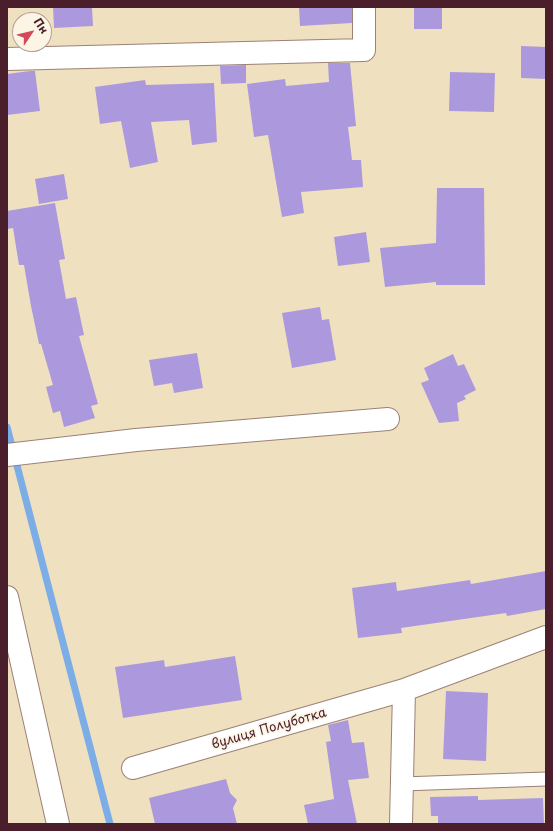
<!DOCTYPE html>
<meta charset="utf-8">
<style>
body{margin:0}
#map{position:relative;width:553px;height:831px;overflow:hidden;background:#efe1bf;font-family:"Playpen Sans",sans-serif}
canvas{display:block}
.frame{position:absolute;inset:0;border:8px solid #4a1f2b;pointer-events:none}
.north{position:absolute;left:12px;top:12px;width:40px;height:40px;box-sizing:border-box;background:#fcf5e5;border:1px solid #b59f9b;border-radius:50%;rotate:55deg;font-size:11px;font-weight:700;line-height:16px;text-align:center;color:#4a1f2b}
.north::after{content:'';display:block;margin:auto;width:14px;height:18px;background:#d1495b;clip-path:polygon(50% 0,100% 100%,50% 72%,0 100%)}
</style>
<div id="map">
<canvas width="553" height="831"></canvas>
<div class="frame"></div>
<div class="north">Пн</div>
</div>
<script>
const c = document.querySelector('canvas').getContext('2d');
c.lineJoin = 'round';
function shape(rows) {
  const path = new Path2D();
  for (const r of rows) {
    path.moveTo(r[0], r[1]);
    for (let i = 2; i < r.length; i += 2) path.lineTo(r[i], r[i + 1]);
  }
  return path;
}
function trace(path, color, width, dash) {
  c.strokeStyle = color;
  c.lineWidth = width;
  c.lineCap = dash ? 'butt' : 'round';
  c.setLineDash(dash || []);
  c.stroke(path);
}
function fillPath(path, color) {
  c.fillStyle = color;
  c.fill(path, 'evenodd');
}
function write(font, color, halo, rows, align = 'center') {
  c.font = font + ' "Playpen Sans",sans-serif';
  c.lineWidth = 3.5;
  c.setLineDash([]);
  c.textBaseline = 'middle';
  c.strokeStyle = halo;
  c.fillStyle = color;
  for (const [text, x, y, turn = 0] of rows) {
    c.save();
    c.translate(x, y);
    c.rotate((+turn || 0) * Math.PI / 180);
    c.textAlign = isNaN(turn) ? turn : align;
    if (halo) c.strokeText(text, 0, 0);
    c.fillText(text, 0, 0);
    c.restore();
  }
}
trace(shape([
 [7,427,110,824]
]), '#7cade7', 7);
fillPath(shape([
 [53,7,92,7,93,26,54,28],
 [299,7,352,7,352,23,300,26],
 [414,7,442,7,442,29,414,29],
 [521,46,546,47,546,79,521,78],
 [328,63,350,63,356,126,348,127,352,160,361,160,363,187,301,192,304,213,282,217,268,135,254,137,247,84,285,79,286,86,329,82],
 [246,65,246,83,221,84,220,66],
 [30,71,35,71,40,111,7,115,7,74],
 [450,72,495,73,494,112,449,111],
 [145,80,146,85,214,83,217,142,192,145,189,120,151,122,158,162,130,168,121,121,100,124,95,87],
 [64,174,68,199,39,204,35,179],
 [437,188,484,188,485,285,436,285,436,282,385,287,380,248,436,243],
 [55,203,65,259,59,260,66,299,76,297,84,335,79,336,98,404,91,406,95,418,64,427,60,411,53,413,46,387,53,385,41,344,39,344,31,306,24,265,19,265,13,228,7,229,7,211],
 [366,232,370,262,338,266,334,237],
 [320,307,322,320,329,319,336,360,292,368,282,313],
 [197,353,203,388,174,393,172,383,154,386,149,360],
 [453,354,458,366,464,364,476,390,464,396,466,399,457,403,459,421,439,423,421,383,429,380,424,368],
 [546,571,546,609,507,616,506,613,401,628,402,633,358,638,352,588,396,582,397,591,470,580,471,584],
 [235,656,242,700,123,718,115,667,164,660,165,667],
 [446,691,488,693,486,761,443,759],
 [348,720,352,743,364,742,369,778,348,780,357,824,308,824,304,805,334,799,326,742,331,741,328,725],
 [226,779,230,793,237,800,233,808,237,824,155,824,149,798],
 [478,796,478,800,543,798,544,824,438,824,438,816,431,816,430,797]
]), '#ac99dd');
const lane = shape([
 [402,784,546,779]
]);
const street = shape([
 [7,59,364,50,364,7],
 [7,455,136,440,388,419],
 [7,597,58,824],
 [133,768,404,690,546,637],
 [401,824,404,690]
]);
trace(lane, '#9c8075', 15);
trace(street, '#9c8075', 24);
trace(lane, '#fff', 13);
trace(street, '#fff', 22);
write('13px', '#4a1f2b', '#fcf5e5', [
 ["вулиця Полуботка",269,729,-16]
]);
</script>
